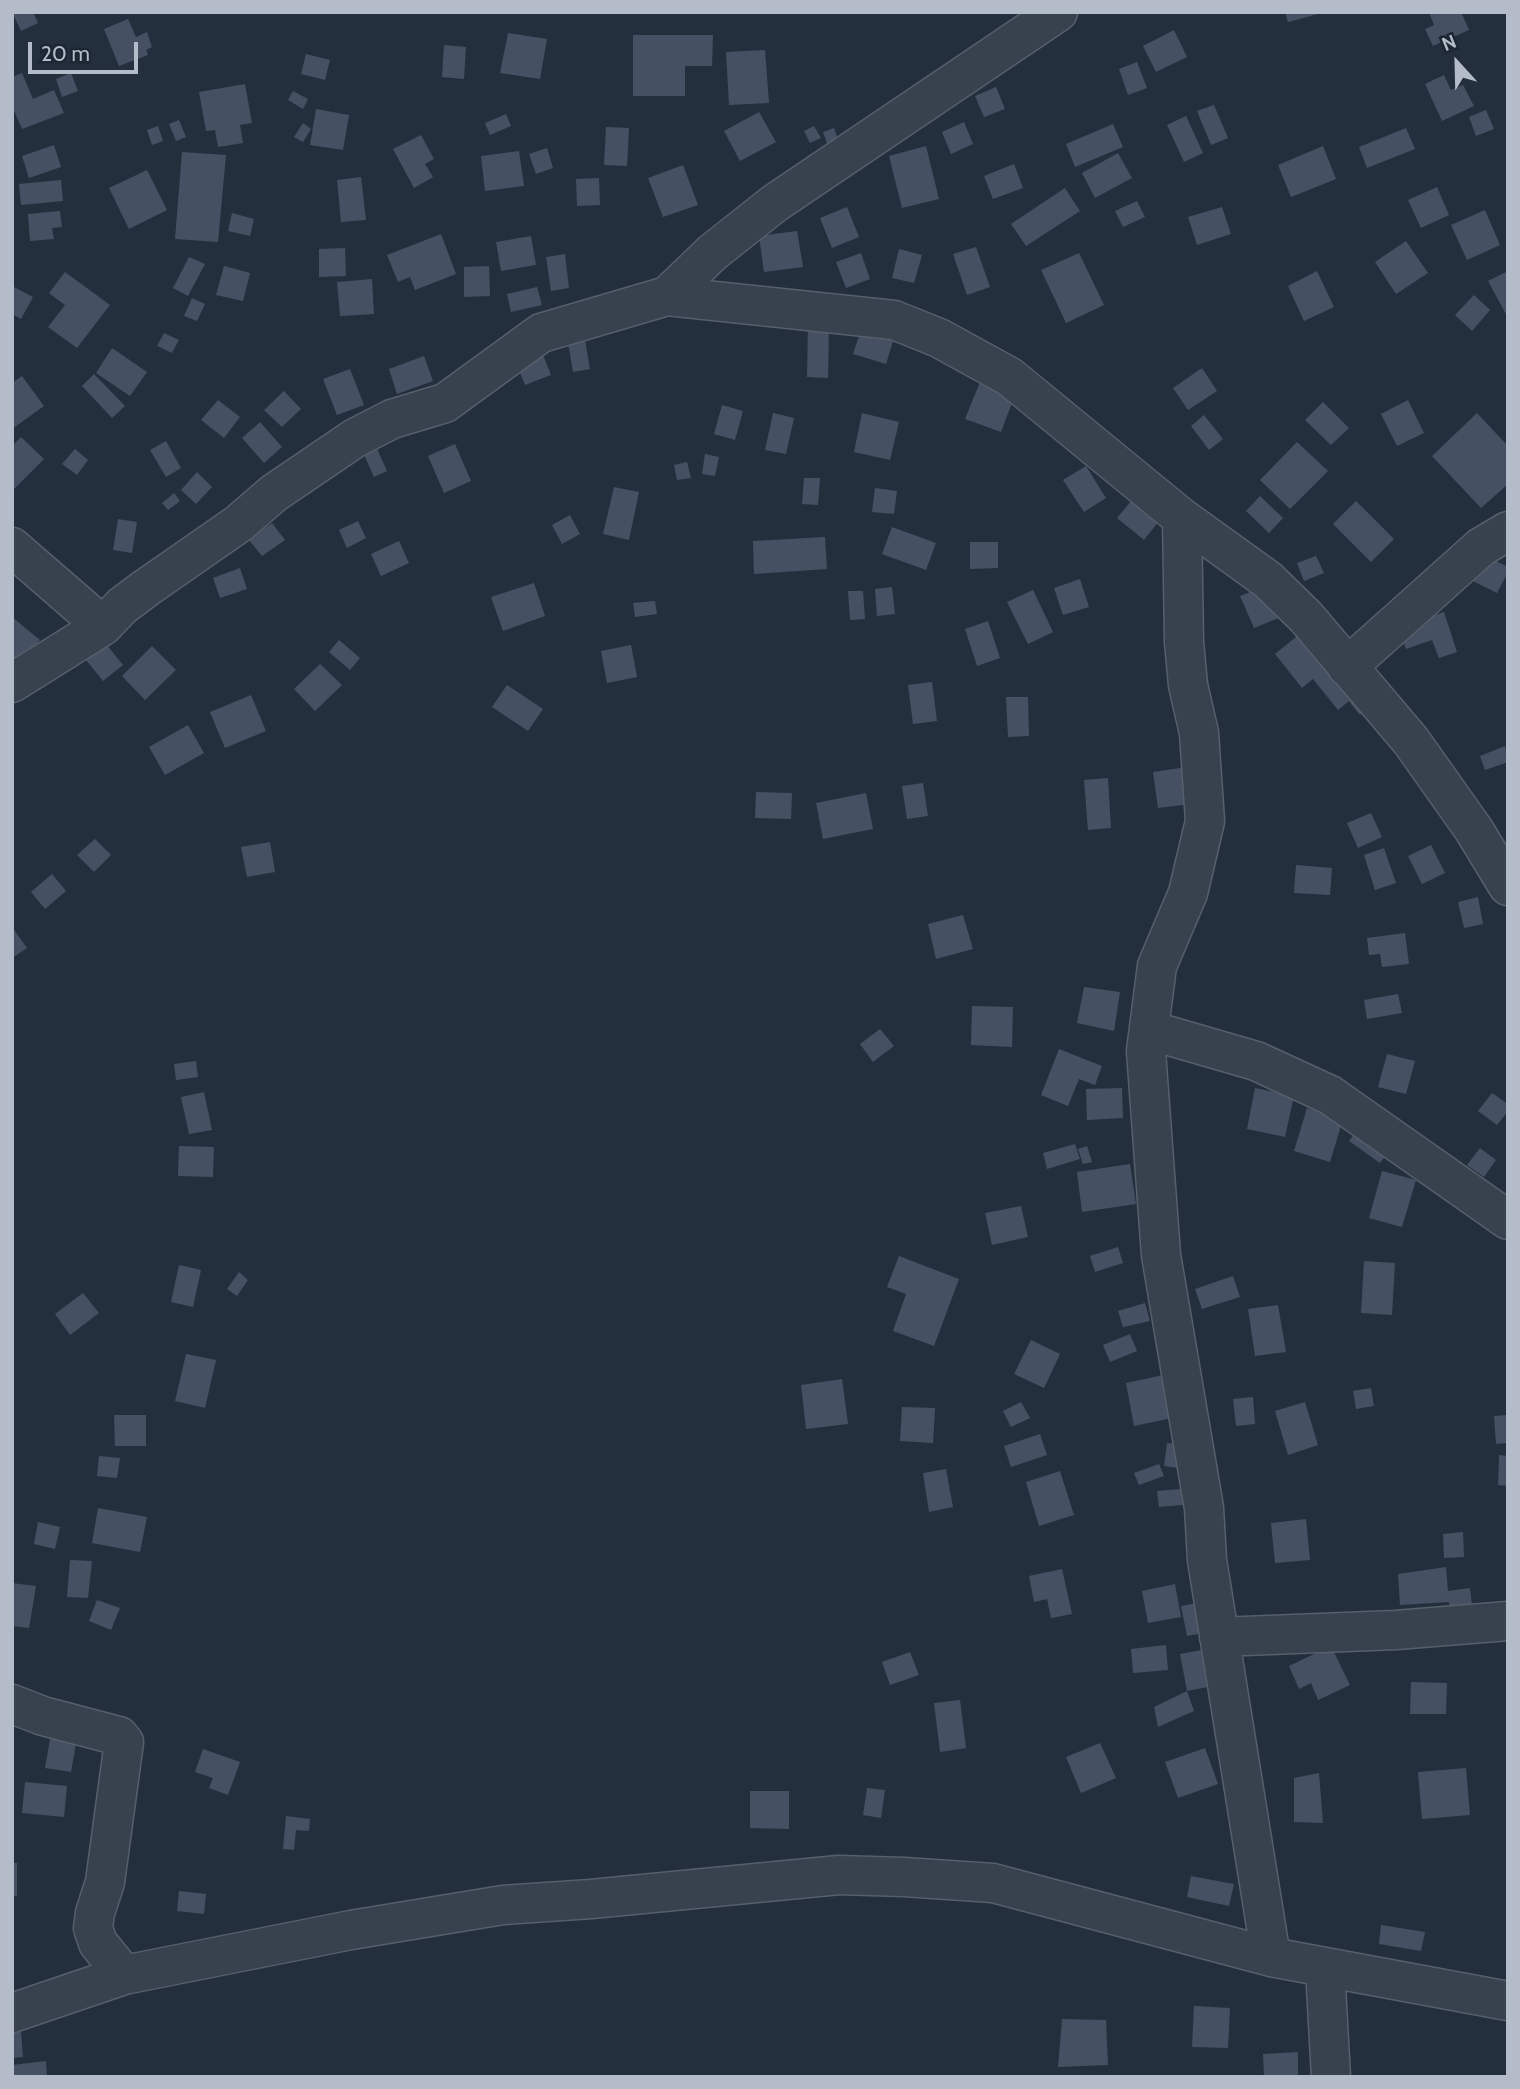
<!DOCTYPE html>
<style>
body{margin:0}
#map{position:relative;width:1520px;height:2089px;overflow:hidden;background:#242f3e;font-family:Cabin,sans-serif}
canvas{display:block}
.frame{position:absolute;inset:0;border:14px solid #b4bcc9;pointer-events:none}
.north{position:absolute;left:1422px;top:28px;width:70px;height:70px;-webkit-text-stroke:5px #1d2633;paint-order:stroke;rotate:338deg;font-size:19px;font-weight:700;line-height:28px;text-align:center;color:#b4bcc9}
.north::after{content:'';display:block;margin:auto;width:24px;height:32px;background:#b4bcc9;clip-path:polygon(50% 0,100% 100%,50% 72%,0 100%)}
.scale{position:absolute;left:28px;top:42px;width:110px;height:32px;box-sizing:border-box;border:4px solid #b4bcc9;border-top:0;padding-left:9px;font-size:21px;line-height:24px;white-space:nowrap;color:#b4bcc9;-webkit-text-stroke:5px #1d2633;paint-order:stroke}
</style>
<div id="map">
<canvas width="1520" height="2089"></canvas>
<div class="frame"></div>
<div class="north">N</div>
<div class="scale">20 m</div>
</div>
<script>
const c = document.querySelector('canvas').getContext('2d');
c.lineJoin = 'round';
function fillPath(path, color) {
  c.fillStyle = color;
  c.fill(path, 'evenodd');
}
function shape(rows) {
  const path = new Path2D();
  for (const r of rows) {
    path.moveTo(r[0], r[1]);
    for (let i = 2; i < r.length; i += 2) path.lineTo(r[i], r[i + 1]);
  }
  return path;
}
function trace(path, color, width, dash) {
  c.strokeStyle = color;
  c.lineWidth = width;
  c.lineCap = dash ? 'butt' : 'round';
  c.setLineDash(dash || []);
  c.stroke(path);
}
fillPath(shape([
 [12,12,33,12,38,23,21,31],
 [1285,12,1322,12,1322,13,1288,22],
 [1429,12,1461,12,1469,30,1433,46,1425,29,1434,25],
 [128,19,136,37,147,32,152,47,146,50,148,55,119,66,104,29],
 [1174,30,1187,57,1156,72,1143,46],
 [508,33,547,39,540,79,500,73],
 [633,35,713,35,712,66,685,66,685,96,633,96],
 [444,45,466,47,464,79,442,77],
 [765,50,769,103,729,105,726,52],
 [306,54,330,60,325,80,301,74],
 [1137,62,1147,88,1128,95,1119,69],
 [22,73,33,99,54,90,64,113,22,129,12,106,12,77],
 [71,73,78,91,62,97,56,79],
 [1444,75,1451,90,1463,85,1474,106,1442,121,1425,84],
 [245,84,252,123,240,125,243,143,218,147,215,130,206,131,199,92],
 [996,87,1005,109,984,117,975,96],
 [293,91,308,99,303,109,288,100],
 [1214,105,1228,138,1211,145,1197,111],
 [316,109,349,115,343,150,310,145],
 [1486,110,1494,129,1476,136,1469,117],
 [759,112,776,142,740,161,724,131],
 [506,114,511,126,490,135,485,123],
 [1186,116,1203,153,1184,162,1167,125],
 [179,120,186,137,176,141,169,124],
 [964,122,973,144,951,154,942,132],
 [303,123,311,129,303,142,294,137],
 [1113,124,1123,147,1075,167,1066,144],
 [158,126,163,141,152,145,147,130],
 [814,126,821,138,810,143,804,131],
 [606,127,629,128,627,166,604,165],
 [834,128,839,142,828,146,823,132],
 [1406,128,1415,149,1367,168,1359,147],
 [421,135,434,159,425,164,433,177,414,188,393,149],
 [54,145,61,167,29,178,22,156],
 [926,146,939,199,902,208,889,156],
 [1323,146,1336,179,1291,197,1278,165],
 [547,148,553,168,536,174,529,154],
 [519,151,524,186,485,191,481,156],
 [182,152,226,155,218,242,175,239],
 [1118,153,1132,178,1095,198,1082,173],
 [1014,164,1023,188,993,199,984,176],
 [683,165,698,205,663,217,648,178],
 [147,170,167,210,129,229,109,188],
 [361,177,366,220,341,222,337,180],
 [599,178,600,205,577,206,576,179],
 [61,180,63,201,21,205,19,184],
 [1437,187,1449,215,1421,228,1408,200],
 [1065,188,1080,211,1026,246,1011,224],
 [1137,201,1145,217,1123,227,1115,211],
 [847,207,859,237,832,248,820,218],
 [1222,207,1231,234,1197,245,1188,217],
 [1485,210,1500,245,1467,260,1451,225],
 [60,211,62,227,52,228,54,239,30,241,28,214],
 [232,213,254,219,250,236,228,231],
 [797,231,803,267,764,272,759,236],
 [441,234,456,274,415,290,410,277,398,282,387,255],
 [531,236,536,265,501,271,496,242],
 [1406,241,1428,273,1396,294,1375,262],
 [976,247,990,287,967,295,953,254],
 [345,248,346,276,319,277,319,249],
 [899,249,922,255,914,283,892,278],
 [861,253,870,279,846,288,836,262],
 [1079,253,1104,305,1066,323,1041,270],
 [565,254,569,288,551,291,546,257],
 [189,257,205,264,188,296,173,288],
 [224,266,250,273,243,301,216,295],
 [489,266,490,296,464,297,464,267],
 [1317,271,1334,307,1304,321,1288,286],
 [1508,271,1508,318,1488,281],
 [65,272,110,305,77,348,48,327,65,305,49,293],
 [372,279,374,314,340,316,337,282],
 [12,286,33,297,21,319,12,314],
 [537,287,542,305,511,312,507,294],
 [1474,295,1490,310,1472,331,1455,315],
 [192,298,205,304,197,321,184,316],
 [808,325,829,325,828,378,807,377],
 [862,327,894,338,886,364,853,354],
 [164,333,179,340,172,353,157,346],
 [584,334,590,369,573,372,567,337],
 [540,347,551,375,525,385,514,357],
 [112,348,147,372,130,396,96,373],
 [424,356,433,381,397,394,389,369],
 [1202,368,1217,391,1188,410,1173,388],
 [350,369,364,405,337,415,323,379],
 [94,374,125,406,112,418,82,386],
 [22,376,44,406,12,429,12,383],
 [980,382,1015,395,1001,432,965,419],
 [284,391,301,409,282,427,264,410],
 [218,400,240,417,224,438,201,420],
 [1408,400,1424,433,1397,446,1381,414],
 [1323,402,1349,428,1331,445,1305,420],
 [722,405,743,411,735,440,714,434],
 [773,413,794,418,786,454,765,450],
 [862,413,899,422,890,460,854,452],
 [1477,413,1508,446,1508,484,1481,508,1432,456],
 [1204,415,1223,439,1209,450,1191,426],
 [260,422,282,447,264,463,242,438],
 [21,437,44,459,12,491,12,446],
 [166,441,181,468,166,477,150,450],
 [374,442,387,471,374,477,361,448],
 [1297,442,1328,471,1290,509,1260,480],
 [455,444,471,481,444,493,428,456],
 [75,449,88,460,77,475,62,464],
 [705,454,719,457,715,476,702,474],
 [687,462,691,478,677,480,674,465],
 [1086,466,1106,498,1084,512,1063,480],
 [197,472,212,487,196,504,181,490],
 [804,478,820,478,818,505,802,504],
 [614,487,639,492,629,540,603,534],
 [875,488,897,491,894,514,872,512],
 [174,493,180,501,168,510,162,503],
 [1136,495,1163,516,1144,540,1117,518],
 [1260,496,1283,518,1269,533,1246,511],
 [1356,501,1394,539,1371,562,1333,524],
 [570,515,580,534,562,544,552,525],
 [118,519,137,522,132,553,113,550],
 [358,521,366,538,347,548,339,530],
 [272,523,285,540,262,556,249,540],
 [892,527,936,543,926,570,882,554],
 [825,537,827,569,754,574,753,541],
 [399,541,409,563,381,576,371,554],
 [970,542,998,542,998,568,970,569],
 [1482,554,1508,567,1508,572,1497,593,1469,579],
 [1316,556,1324,573,1304,581,1297,563],
 [240,568,247,589,220,598,213,578],
 [1080,579,1089,607,1063,615,1054,588],
 [534,583,545,616,503,631,491,597],
 [1268,585,1281,617,1254,628,1240,596],
 [892,587,895,614,877,616,875,589],
 [1033,590,1053,632,1028,644,1007,602],
 [848,591,863,591,865,619,850,620],
 [655,601,657,614,635,617,633,603],
 [1444,612,1457,652,1439,658,1432,640,1406,649,1399,628],
 [12,617,40,640,19,665,12,659],
 [988,621,1000,658,977,666,965,629],
 [1307,628,1371,706,1360,715,1349,701,1338,710,1313,679,1302,688,1275,654],
 [102,639,123,665,103,681,82,655],
 [339,640,360,658,350,670,329,652],
 [631,645,637,677,607,683,601,651],
 [152,646,176,670,145,700,122,676],
 [320,664,342,685,315,711,294,689],
 [932,682,937,721,913,724,908,685],
 [507,685,543,709,528,731,492,707],
 [251,695,266,731,225,748,210,712],
 [1006,697,1028,697,1029,736,1008,737],
 [188,725,204,753,165,775,149,747],
 [1505,746,1508,762,1485,770,1480,756],
 [1194,766,1199,803,1158,808,1153,772],
 [1108,778,1111,828,1088,830,1084,780],
 [923,783,928,816,907,819,902,786],
 [756,792,792,793,791,819,755,818],
 [866,793,873,829,823,839,816,803],
 [1371,813,1382,837,1358,848,1347,823],
 [95,839,111,855,94,872,77,855],
 [270,842,275,872,247,877,241,847],
 [1431,845,1445,873,1422,884,1408,856],
 [1384,848,1396,883,1375,890,1364,855],
 [1296,865,1332,868,1330,895,1294,893],
 [52,874,66,891,45,909,31,892],
 [1478,897,1483,924,1464,928,1458,902],
 [963,915,973,949,936,959,928,924],
 [12,927,27,948,12,958],
 [1405,933,1409,964,1382,967,1380,954,1369,955,1367,938],
 [1084,987,1120,992,1114,1031,1077,1023],
 [1398,994,1402,1013,1367,1019,1364,1000],
 [972,1006,1013,1007,1012,1047,971,1045],
 [880,1029,894,1046,873,1062,860,1044],
 [1059,1049,1102,1066,1095,1085,1079,1079,1068,1106,1041,1095],
 [1387,1054,1415,1061,1406,1094,1378,1087],
 [196,1061,198,1077,176,1080,174,1064],
 [1122,1088,1123,1118,1087,1120,1086,1089],
 [1255,1088,1294,1096,1285,1137,1247,1129],
 [204,1092,212,1130,189,1134,181,1097],
 [1492,1093,1508,1104,1508,1111,1497,1125,1478,1111],
 [1307,1108,1343,1119,1330,1162,1294,1151],
 [1359,1126,1391,1148,1380,1163,1349,1141],
 [1075,1144,1080,1159,1047,1169,1043,1153],
 [179,1146,214,1147,213,1177,178,1176],
 [1087,1146,1092,1162,1083,1164,1078,1149],
 [1480,1148,1496,1160,1484,1177,1467,1165],
 [1130,1164,1136,1204,1082,1212,1077,1172],
 [1382,1171,1416,1180,1402,1227,1369,1218],
 [1021,1206,1028,1237,992,1245,985,1213],
 [1118,1247,1123,1263,1095,1272,1090,1256],
 [899,1256,959,1279,934,1346,893,1331,906,1294,887,1287],
 [1364,1261,1395,1263,1392,1315,1361,1313],
 [179,1265,201,1270,193,1307,171,1302],
 [239,1272,248,1280,237,1296,227,1289],
 [1233,1276,1240,1297,1202,1309,1195,1289],
 [83,1293,99,1313,70,1335,55,1314],
 [1145,1303,1150,1321,1123,1327,1118,1311],
 [1278,1305,1286,1352,1255,1356,1248,1309],
 [1130,1334,1137,1351,1110,1362,1103,1345],
 [1031,1340,1060,1354,1044,1388,1014,1374],
 [186,1354,216,1360,205,1408,175,1401],
 [1173,1373,1182,1416,1134,1426,1126,1383],
 [842,1379,848,1424,806,1429,801,1385],
 [1371,1388,1374,1406,1356,1409,1353,1391],
 [1253,1397,1255,1424,1236,1426,1233,1399],
 [1021,1402,1030,1418,1011,1427,1003,1411],
 [1305,1402,1318,1445,1288,1455,1275,1411],
 [902,1407,935,1408,933,1443,900,1441],
 [114,1415,146,1415,146,1446,115,1446],
 [1508,1415,1508,1443,1496,1444,1494,1416],
 [1040,1434,1047,1455,1011,1467,1004,1446],
 [1167,1443,1187,1445,1185,1469,1164,1466],
 [1499,1455,1508,1456,1508,1486,1498,1485],
 [99,1456,120,1458,117,1478,97,1476],
 [1159,1464,1164,1476,1139,1485,1134,1473],
 [946,1469,953,1507,929,1512,923,1473],
 [1060,1471,1074,1515,1039,1526,1026,1482],
 [1192,1488,1193,1504,1159,1507,1157,1491],
 [98,1508,147,1517,140,1552,92,1543],
 [1306,1519,1310,1560,1275,1563,1271,1523],
 [38,1522,60,1527,55,1549,34,1544],
 [1463,1532,1464,1557,1444,1558,1443,1534],
 [70,1560,92,1561,88,1598,67,1597],
 [1446,1567,1448,1591,1470,1588,1473,1615,1451,1618,1449,1602,1400,1605,1398,1574],
 [1062,1569,1072,1614,1051,1618,1047,1599,1034,1602,1029,1576],
 [12,1583,36,1586,29,1628,12,1626],
 [1175,1584,1181,1617,1148,1623,1142,1591],
 [97,1600,120,1608,111,1630,89,1621],
 [1210,1601,1216,1631,1187,1636,1181,1606],
 [1166,1645,1168,1670,1133,1673,1131,1649],
 [1331,1646,1350,1685,1318,1700,1311,1683,1299,1689,1289,1666],
 [1202,1650,1208,1687,1187,1691,1180,1654],
 [910,1652,919,1675,890,1685,882,1662],
 [1411,1682,1447,1683,1446,1714,1410,1714],
 [1187,1691,1194,1711,1158,1727,1154,1707],
 [960,1700,966,1748,940,1752,934,1703],
 [52,1728,78,1732,71,1772,45,1768],
 [1100,1743,1116,1778,1081,1793,1066,1757],
 [1205,1748,1218,1784,1178,1798,1165,1762],
 [203,1749,240,1762,228,1795,209,1788,213,1778,195,1772],
 [1466,1768,1470,1815,1422,1819,1418,1772],
 [1319,1773,1323,1823,1294,1822,1294,1778],
 [25,1782,67,1786,64,1817,22,1813],
 [867,1788,885,1790,881,1818,863,1815],
 [750,1791,789,1791,789,1829,750,1828],
 [286,1816,310,1819,309,1831,296,1830,294,1850,283,1849],
 [12,1863,17,1863,17,1896,12,1896],
 [1191,1876,1234,1884,1229,1906,1187,1897],
 [179,1891,206,1894,204,1914,177,1911],
 [1381,1925,1425,1932,1421,1951,1379,1944],
 [1194,2006,1230,2008,1228,2048,1192,2047],
 [1062,2019,1106,2020,1108,2065,1058,2067],
 [21,2030,23,2057,12,2058,12,2031],
 [1298,2052,1298,2077,1264,2077,1263,2054],
 [46,2061,47,2077,12,2077,12,2065]
]), '#455162');
const minor = shape([
 [667,296,894,320,939,338,1010,377,1182,518,1268,580,1306,617,1411,741,1474,830,1508,886],
 [1182,518,1184,642,1188,685,1199,733,1205,821,1188,893,1157,966,1146,1051,1161,1255,1204,1508,1207,1560,1271,1957],
 [12,547,103,626],
 [1347,667,1481,547,1508,531],
 [12,683,103,626,122,606,146,588,238,524,274,493,355,438,392,419,445,403,541,333,667,296,713,252,775,203,1058,12],
 [1149,1030,1256,1061,1330,1095,1508,1220],
 [1219,1637,1396,1630,1508,1621],
 [12,1704,43,1716,119,1736,124,1742,105,1882,95,1913,93,1928,98,1943,124,1975],
 [1325,1969,1331,2077],
 [12,2013,124,1975,351,1930,503,1905,591,1899,839,1875,904,1877,993,1883,1271,1957,1508,2001]
]);
trace(minor, '#565f6c', 41);
trace(minor, '#38414e', 38);
</script>
